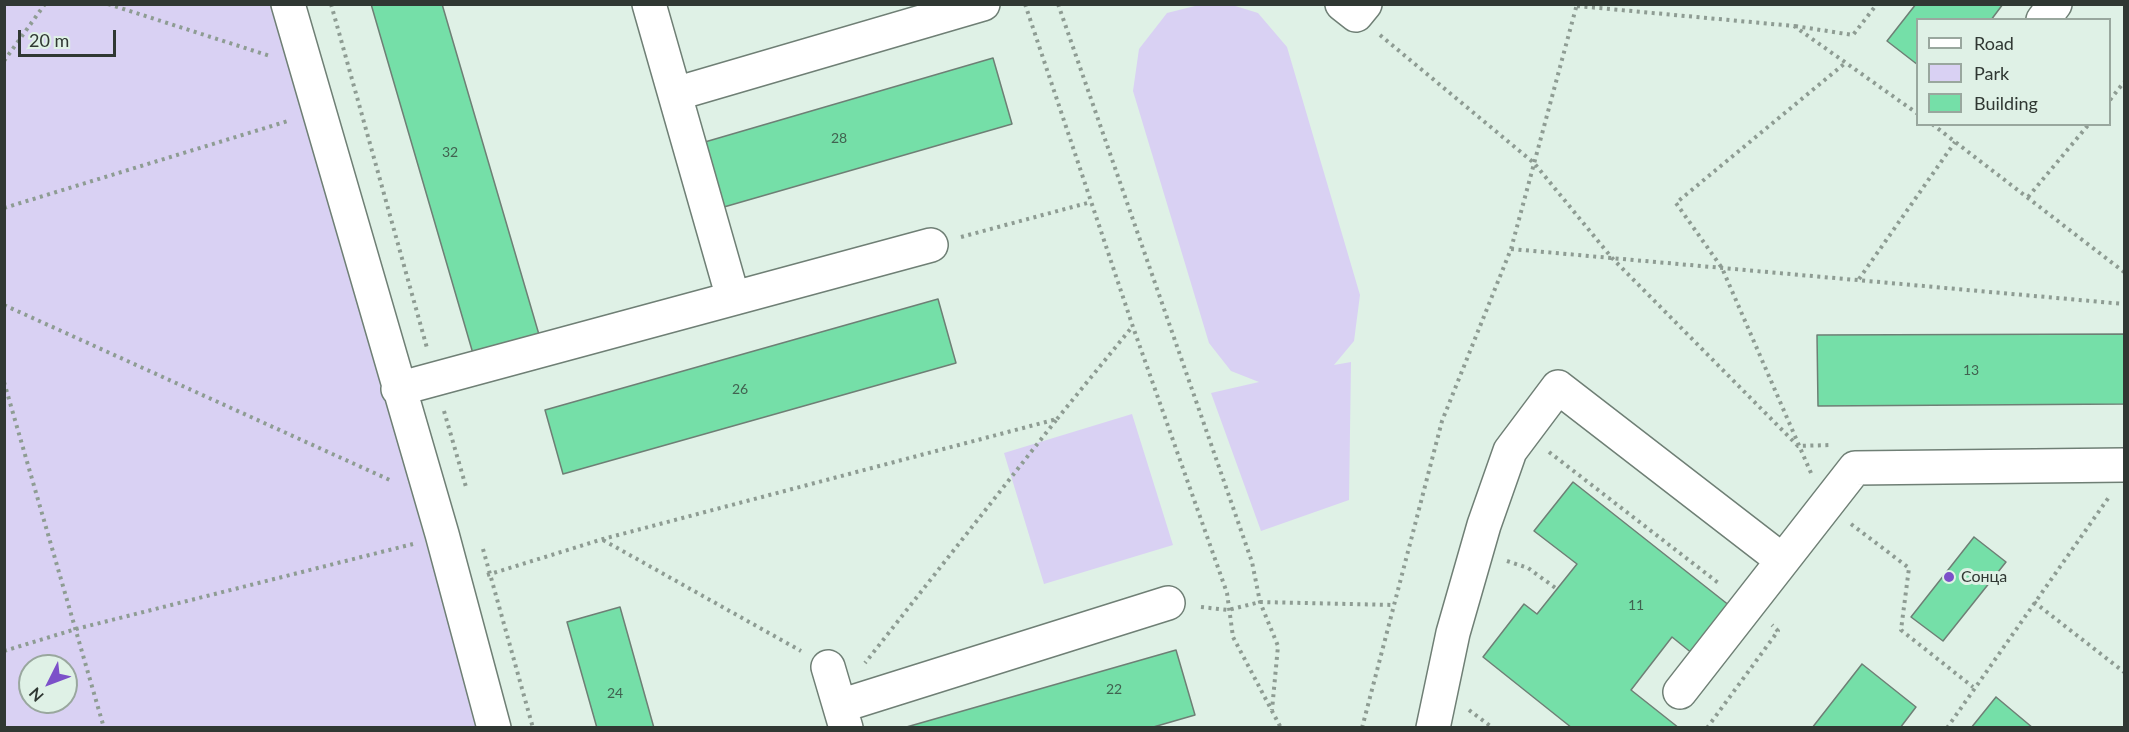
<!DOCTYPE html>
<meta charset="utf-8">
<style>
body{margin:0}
#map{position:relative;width:2129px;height:732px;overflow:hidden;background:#dff1e6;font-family:Lato,sans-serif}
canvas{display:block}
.frame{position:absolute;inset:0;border:6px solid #303833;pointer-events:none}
.legend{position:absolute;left:1916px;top:18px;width:195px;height:108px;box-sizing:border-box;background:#dff1e6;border:2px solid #99a79e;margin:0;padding:8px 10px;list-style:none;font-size:18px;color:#303833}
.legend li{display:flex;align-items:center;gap:12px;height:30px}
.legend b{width:30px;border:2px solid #99a79e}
.north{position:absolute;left:18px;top:654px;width:60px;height:60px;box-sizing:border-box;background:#dff1e6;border:2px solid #99a79e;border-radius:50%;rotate:228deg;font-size:16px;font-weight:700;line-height:24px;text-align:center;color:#303833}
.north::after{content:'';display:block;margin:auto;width:21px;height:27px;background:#7c50c9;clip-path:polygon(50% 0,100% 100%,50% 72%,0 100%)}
.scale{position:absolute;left:18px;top:30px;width:98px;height:27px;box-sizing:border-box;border:3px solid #303833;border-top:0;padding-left:8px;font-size:18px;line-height:21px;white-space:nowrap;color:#303833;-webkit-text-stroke:4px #dff1e6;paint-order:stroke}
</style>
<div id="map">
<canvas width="2129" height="732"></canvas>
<div class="frame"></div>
<ul class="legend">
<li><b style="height:8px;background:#fff"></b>Road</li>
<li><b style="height:16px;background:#d9d1f3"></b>Park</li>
<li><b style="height:16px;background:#75dfa8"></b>Building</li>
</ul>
<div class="north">N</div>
<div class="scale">20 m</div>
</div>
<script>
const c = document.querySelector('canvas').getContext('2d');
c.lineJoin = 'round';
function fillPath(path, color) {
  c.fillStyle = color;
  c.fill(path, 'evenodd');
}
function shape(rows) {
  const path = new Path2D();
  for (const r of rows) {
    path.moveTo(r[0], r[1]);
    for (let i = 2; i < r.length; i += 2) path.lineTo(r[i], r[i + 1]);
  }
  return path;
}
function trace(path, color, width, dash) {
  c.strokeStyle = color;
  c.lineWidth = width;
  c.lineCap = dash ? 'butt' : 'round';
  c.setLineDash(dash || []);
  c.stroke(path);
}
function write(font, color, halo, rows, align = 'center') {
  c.font = font + ' Lato,sans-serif';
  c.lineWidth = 6;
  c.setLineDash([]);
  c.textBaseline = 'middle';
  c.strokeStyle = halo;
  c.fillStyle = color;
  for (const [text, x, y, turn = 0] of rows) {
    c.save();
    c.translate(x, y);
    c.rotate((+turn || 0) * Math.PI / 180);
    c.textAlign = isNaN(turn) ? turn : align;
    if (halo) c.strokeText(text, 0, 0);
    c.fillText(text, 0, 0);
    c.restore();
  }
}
fillPath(shape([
 [4,5,274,5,478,727,5,727],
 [30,666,66,666,66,702,30,702],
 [1199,5,1232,5,1258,13,1287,47,1360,295,1354,341,1334,365,1351,362,1349,500,1261,531,1211,393,1259,382,1231,371,1209,343,1133,91,1139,49,1167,13],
 [1132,414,1173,545,1044,584,1004,453]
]), '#d9d1f3');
const building = shape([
 [371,4,442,4,540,338,474,357,371,4],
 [1916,4,2003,4,1991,20,1918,20,1918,65,1887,41,1916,4],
 [993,58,1012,124,717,209,698,144,993,58],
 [938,299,956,363,563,474,545,410,938,299],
 [2124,334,2124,404,1818,406,1817,335,2124,334],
 [1573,482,1730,606,1693,654,1672,637,1631,690,1679,728,1572,728,1483,657,1524,604,1537,614,1577,564,1534,531,1573,482],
 [1974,537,2006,562,1943,641,1911,617,1974,537],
 [620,607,654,728,597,728,567,622,620,607],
 [1176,650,1195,715,1150,728,903,728,1176,650],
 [1862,664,1916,707,1900,728,1812,728,1862,664],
 [1996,697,2033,728,1971,728,1996,697]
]);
fillPath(building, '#75dfa8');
trace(building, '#6e7f75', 1.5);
const minor = shape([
 [288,4,442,534,494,728],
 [649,4,733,298],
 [1342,4,1356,15,1365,4],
 [2043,20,2055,4],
 [675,94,983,4],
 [398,389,931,245],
 [828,667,846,728],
 [1680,692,1855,468,2124,465],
 [840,706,1168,603],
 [1433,728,1453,633,1484,525,1510,451,1558,387,1782,560]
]);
trace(minor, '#6f7f75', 36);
trace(shape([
 [108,4,270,56],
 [331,4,427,348],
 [1025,4,1133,327,1227,593,1233,637,1281,728],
 [1058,4,1252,562,1260,602,1278,646,1272,710],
 [1577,6,1794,26,1918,114],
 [1795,26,1853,35,1877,4],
 [1380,35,1534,163,1612,258,1798,446,1830,445],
 [4,61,45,4],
 [2110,100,2124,82],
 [1932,124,2124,272],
 [2028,197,2089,124],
 [4,208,288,121],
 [961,237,1091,202],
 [1511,249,2124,304],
 [1859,279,1955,142],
 [4,305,392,481],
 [4,382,104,728],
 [444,411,466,487],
 [1057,419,1132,327],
 [1549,452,1721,585],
 [1811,473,1722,268,1676,203,1844,64],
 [1851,524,1909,568,1901,630,1973,687],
 [603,540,801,651],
 [483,549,533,728],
 [1507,561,1528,568,1557,589],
 [487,575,603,539,1057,419,865,663],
 [2034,602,2124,672],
 [1201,607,1228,610,1260,602,1394,605],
 [4,651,76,629,413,544],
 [1469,710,1493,728],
 [1362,728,1442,421,1511,249,1577,4],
 [1707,728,1778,631,1772,625],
 [1947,728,2109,497]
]), '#8e9c93', 4, [3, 4.5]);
trace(minor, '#fff', 33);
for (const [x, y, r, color] of [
 [1949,577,6,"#7c50c9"]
]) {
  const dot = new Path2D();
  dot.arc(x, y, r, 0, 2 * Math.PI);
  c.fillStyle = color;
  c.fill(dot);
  trace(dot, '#dff1e6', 2);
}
write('14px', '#416250', null, [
 ["28",839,138],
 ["32",450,152],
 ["13",1971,370],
 ["26",740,389],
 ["11",1636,605],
 ["22",1114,689],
 ["24",615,693]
]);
write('16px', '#303833', '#dff1e6', [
 ["Сонца",1961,577]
], 'left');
</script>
